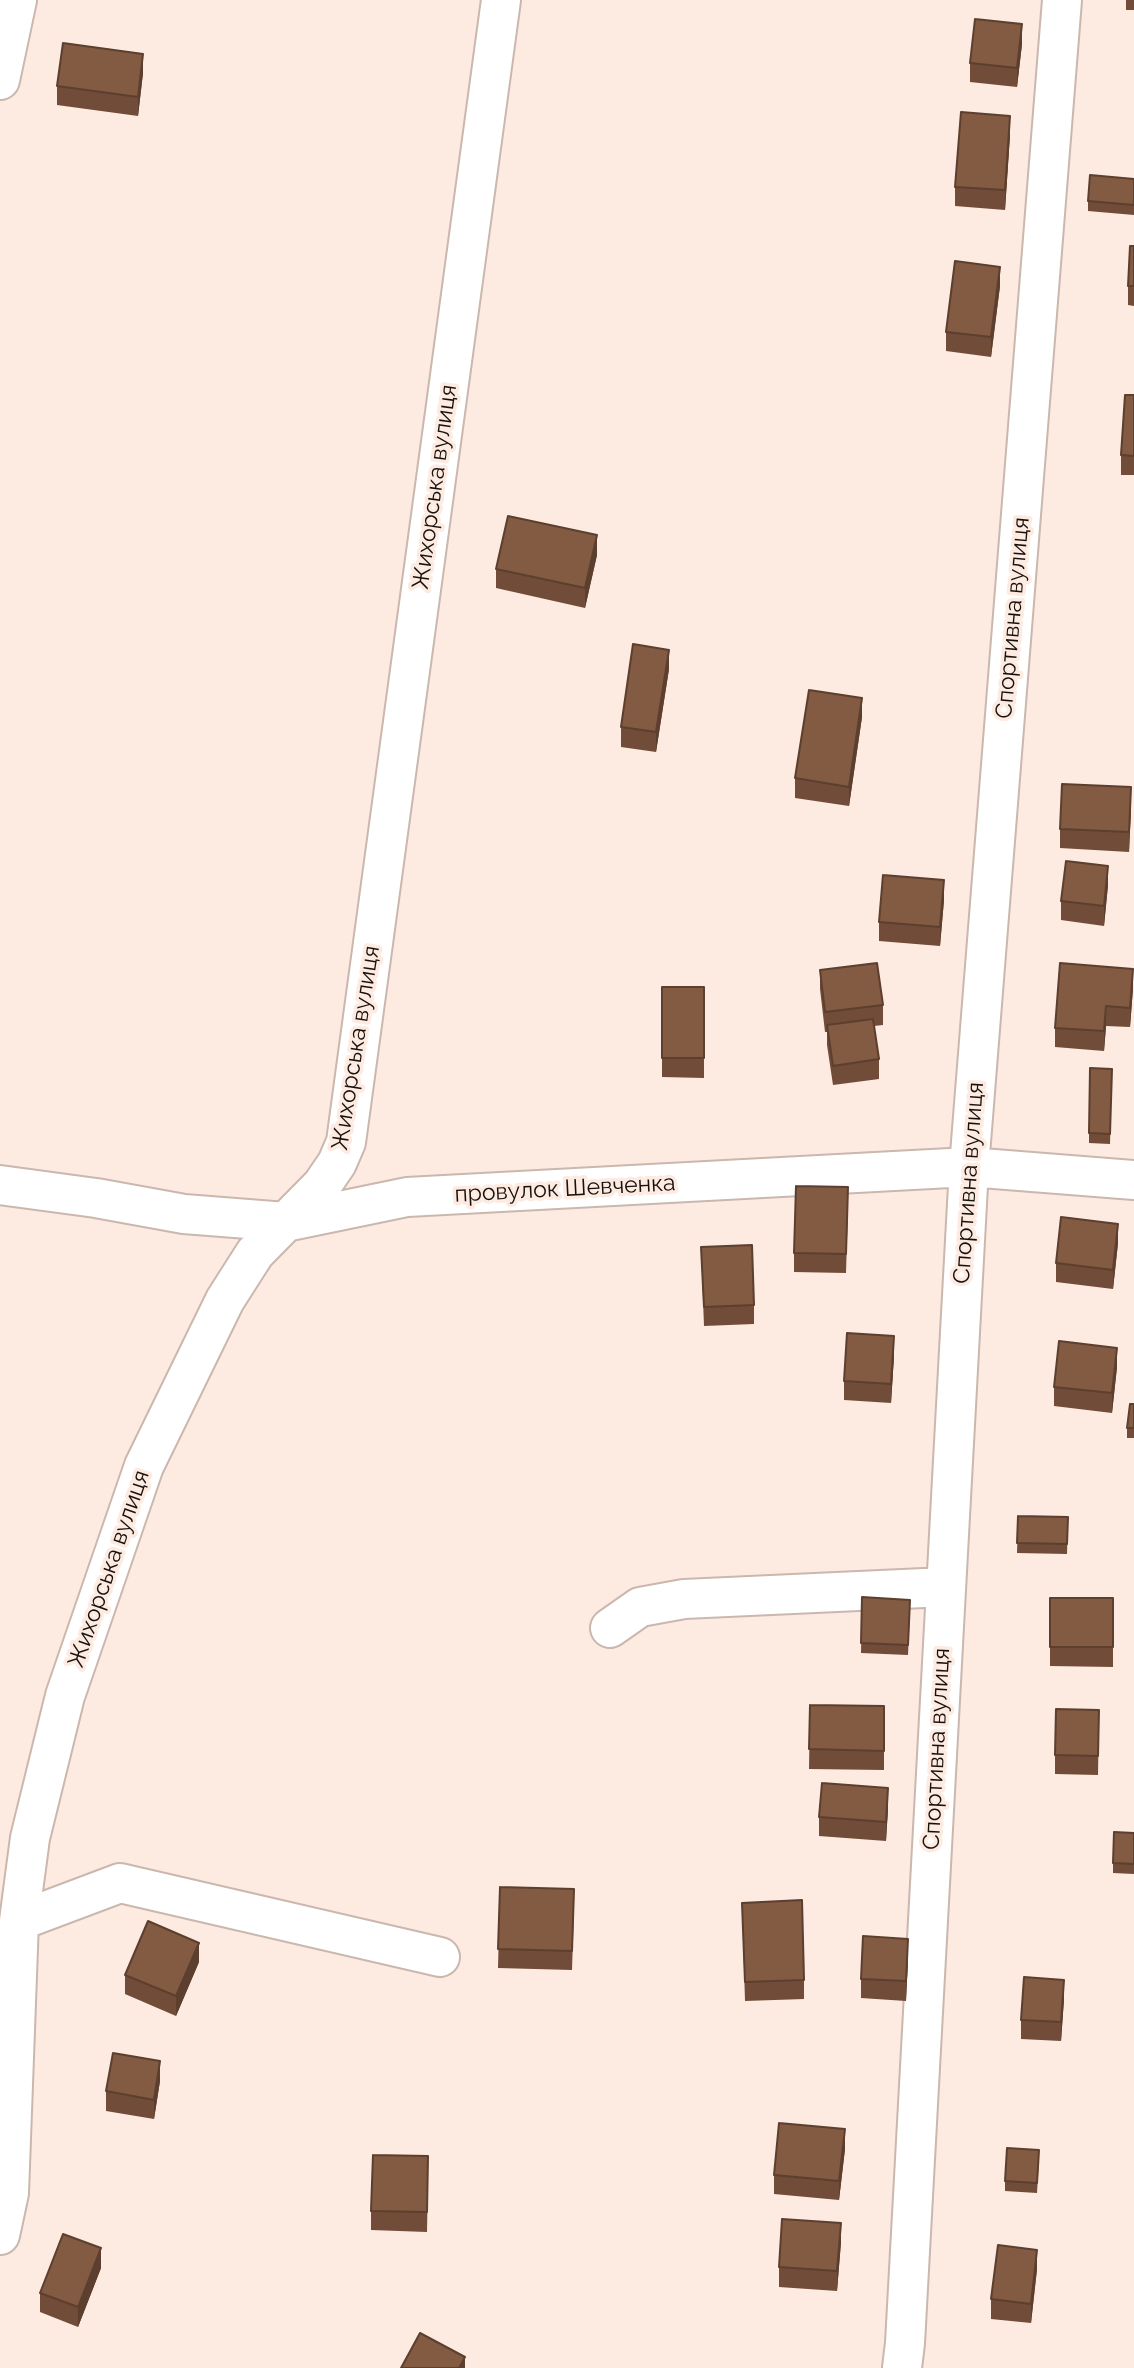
<!DOCTYPE html>
<meta charset="utf-8">
<style>
body{margin:0}
canvas{display:block;background:#fdeae0}
</style>
<canvas width="1134" height="2368"></canvas>
<script>
const c = document.querySelector('canvas').getContext('2d');
c.lineJoin = 'round';
function shape(rows) {
  const path = new Path2D();
  for (const r of rows) {
    path.moveTo(r[0], r[1]);
    for (let i = 2; i < r.length; i += 2) path.lineTo(r[i], r[i + 1]);
  }
  return path;
}
function trace(path, color, width, dash) {
  c.strokeStyle = color;
  c.lineWidth = width;
  c.lineCap = dash ? 'butt' : 'round';
  c.setLineDash(dash || []);
  c.stroke(path);
}
function fillPath(path, color) {
  c.fillStyle = color;
  c.fill(path, 'evenodd');
}
function write(font, color, halo, rows, align = 'center') {
  c.font = font + ' Raleway,sans-serif';
  c.lineWidth = 7;
  c.setLineDash([]);
  c.textBaseline = 'middle';
  c.strokeStyle = halo;
  c.fillStyle = color;
  for (const [text, x, y, turn = 0] of rows) {
    c.save();
    c.translate(x, y);
    c.rotate((+turn || 0) * Math.PI / 180);
    c.textAlign = isNaN(turn) ? turn : align;
    if (halo) c.strokeText(text, 0, 0);
    c.fillText(text, 0, 0);
    c.restore();
  }
}
const minor = shape([
 [0,80,17,0],
 [0,1185,96,1198,184,1214,286,1222,407,1197,969,1167,1134,1180],
 [610,1628,640,1607,684,1599,946,1587],
 [19,1921,120,1883,440,1957],
 [0,2235,9,2193,19,1921,30,1838,65,1696,144,1466,225,1300,255,1253,322,1185,337,1163,346,1142,501,0],
 [902,2368,905,2343,969,1167,1062,0]
]);
trace(minor, '#cab8ae', 42);
trace(minor, '#fff', 38);
fillPath(shape([
 [1126,0,1134,0,1134,10,1126,10],
 [1022,44,1017,87,970,82,970,63],
 [143,73,138,116,57,105,57,86],
 [1010,135,1005,210,955,206,955,187],
 [1134,179,1134,215,1088,211,1088,201],
 [1134,246,1134,306,1128,305,1128,286],
 [1000,286,991,357,946,351,946,332],
 [1134,395,1134,475,1121,475,1121,455],
 [597,555,585,608,496,588,496,569],
 [669,669,656,752,621,747,621,727],
 [862,717,849,806,795,798,795,778],
 [1131,807,1129,852,1060,848,1060,829],
 [1108,885,1104,926,1061,920,1061,901],
 [944,900,940,946,879,941,879,922],
 [820,970,883,1005,883,1025,874,1026,879,1059,879,1079,833,1085,827,1045,827,1032,825,1032,820,989],
 [704,987,704,1078,662,1077,662,1058],
 [1133,988,1130,1027,1106,1026,1104,1051,1055,1047,1055,1028],
 [1112,1069,1110,1144,1089,1143,1089,1133],
 [848,1207,846,1273,794,1272,794,1253],
 [1118,1243,1113,1289,1056,1282,1056,1263],
 [701,1247,754,1305,754,1324,704,1326],
 [894,1356,891,1403,844,1400,844,1381],
 [1117,1367,1112,1413,1054,1406,1054,1387],
 [1134,1404,1134,1438,1127,1438,1127,1428],
 [1018,1516,1068,1517,1067,1554,1017,1553],
 [862,1597,910,1610,908,1655,861,1653],
 [1050,1598,1113,1598,1113,1667,1050,1666],
 [810,1705,884,1706,884,1770,809,1769],
 [1099,1710,1098,1775,1055,1774,1055,1755],
 [888,1808,886,1841,819,1836,819,1817],
 [1134,1833,1134,1874,1113,1873,1113,1863],
 [500,1887,574,1909,572,1970,498,1968],
 [742,1903,804,1980,804,1999,745,2001],
 [908,1958,906,2001,861,1998,861,1979],
 [199,1962,176,2016,125,1994,125,1975],
 [1064,1999,1061,2041,1021,2039,1021,2020],
 [160,2081,154,2119,106,2111,106,2091],
 [845,2149,839,2200,774,2194,774,2175],
 [1039,2160,1037,2193,1005,2191,1005,2181],
 [428,2176,427,2232,371,2230,371,2211],
 [841,2242,837,2291,779,2287,779,2267],
 [101,2268,78,2327,40,2312,40,2293],
 [1037,2269,1031,2323,991,2319,991,2299]
]), '#714d39');
fillPath(shape([
 [1022,24,1022,44,1017,87,1017,68],
 [143,54,143,73,138,116,138,97],
 [1010,116,1010,135,1005,210,1005,190],
 [1000,267,1000,286,991,357,991,337],
 [597,535,597,555,585,608,585,588],
 [669,650,669,669,656,752,656,732],
 [862,698,862,717,849,806,849,787],
 [1131,787,1131,807,1129,852,1129,832],
 [1108,866,1108,885,1104,926,1104,906],
 [944,880,944,900,940,946,940,927],
 [1133,969,1133,988,1130,1027,1130,1008],
 [1106,1006,1106,1026,1104,1051,1104,1031],
 [1118,1224,1118,1243,1113,1289,1113,1270],
 [894,1336,894,1356,891,1403,891,1384],
 [1117,1348,1117,1367,1112,1413,1112,1393],
 [888,1788,888,1808,886,1841,886,1822],
 [908,1939,908,1958,906,2001,906,1981],
 [199,1943,199,1962,176,2016,176,1996],
 [1064,1980,1064,1999,1061,2041,1061,2022],
 [160,2061,160,2081,154,2119,154,2100],
 [845,2129,845,2149,839,2200,839,2181],
 [841,2223,841,2242,837,2291,837,2271],
 [101,2248,101,2268,78,2327,78,2307],
 [1037,2250,1037,2269,1031,2323,1031,2304],
 [465,2357,465,2368,459,2368]
]), '#5c3f2e');
const building = shape([
 [975,19,1022,24,1017,68,970,63,975,19],
 [63,43,143,54,138,97,57,86,63,43],
 [961,112,1010,116,1005,190,955,187,961,112],
 [1090,175,1134,179,1134,205,1088,201,1090,175],
 [1130,246,1134,246,1134,286,1128,286,1130,246],
 [955,261,1000,267,991,337,946,332,955,261],
 [1125,395,1134,395,1134,456,1121,455,1125,395],
 [508,516,597,535,585,588,496,569,508,516],
 [633,644,669,650,656,732,621,727,633,644],
 [809,690,862,698,849,787,795,778,809,690],
 [1062,784,1131,787,1129,832,1060,829,1062,784],
 [1066,861,1108,866,1104,906,1061,901,1066,861],
 [883,875,944,880,940,927,879,922,883,875],
 [877,963,883,1005,825,1012,820,970,877,963],
 [1060,963,1133,969,1130,1008,1106,1006,1104,1031,1055,1028,1060,963],
 [662,987,704,987,704,1058,662,1058,662,987],
 [873,1019,879,1059,833,1066,827,1025,873,1019],
 [1090,1068,1112,1069,1110,1134,1089,1133,1090,1068],
 [796,1186,848,1187,846,1254,794,1253,796,1186],
 [1061,1217,1118,1224,1113,1270,1056,1263,1061,1217],
 [752,1245,754,1305,704,1307,701,1247,752,1245],
 [847,1333,894,1336,891,1384,844,1381,847,1333],
 [1059,1341,1117,1348,1112,1393,1054,1387,1059,1341],
 [1130,1404,1134,1404,1134,1428,1127,1428,1130,1404],
 [1018,1516,1068,1517,1067,1544,1017,1543,1018,1516],
 [862,1597,910,1600,908,1645,861,1643,862,1597],
 [1050,1598,1113,1598,1113,1647,1050,1647,1050,1598],
 [810,1705,884,1706,884,1751,809,1749,810,1705],
 [1056,1709,1099,1710,1098,1756,1055,1755,1056,1709],
 [822,1783,888,1788,886,1822,819,1817,822,1783],
 [1114,1832,1134,1833,1134,1864,1113,1863,1114,1832],
 [500,1887,574,1889,572,1951,498,1949,500,1887],
 [802,1900,804,1980,745,1982,742,1903,802,1900],
 [148,1921,199,1943,176,1996,125,1975,148,1921],
 [863,1936,908,1939,906,1981,861,1979,863,1936],
 [1024,1977,1064,1980,1061,2022,1021,2020,1024,1977],
 [113,2053,160,2061,154,2100,106,2091,113,2053],
 [779,2123,845,2129,839,2181,774,2175,779,2123],
 [1007,2148,1039,2150,1037,2183,1005,2181,1007,2148],
 [373,2155,428,2156,427,2212,371,2211,373,2155],
 [782,2219,841,2223,837,2271,779,2267,782,2219],
 [63,2234,101,2248,78,2307,40,2293,63,2234],
 [998,2245,1037,2250,1031,2304,991,2299,998,2245],
 [420,2333,465,2357,459,2368,401,2368,420,2333]
]);
fillPath(building, '#835a42');
trace(building, '#5c3f2e', 2);
write('23px', '#17110d', '#fdeae0', [
 ["Жихорська вулиця",435,487,-82],
 ["Спортивна вулиця",1013,618,-85],
 ["Жихорська вулиця",356,1048,-81],
 ["Спортивна вулиця",969,1183,-86],
 ["провулок Шевченка",565,1189,-3],
 ["Жихорська вулиця",109,1569,-71],
 ["Спортивна вулиця",937,1749,-87]
]);
</script>
